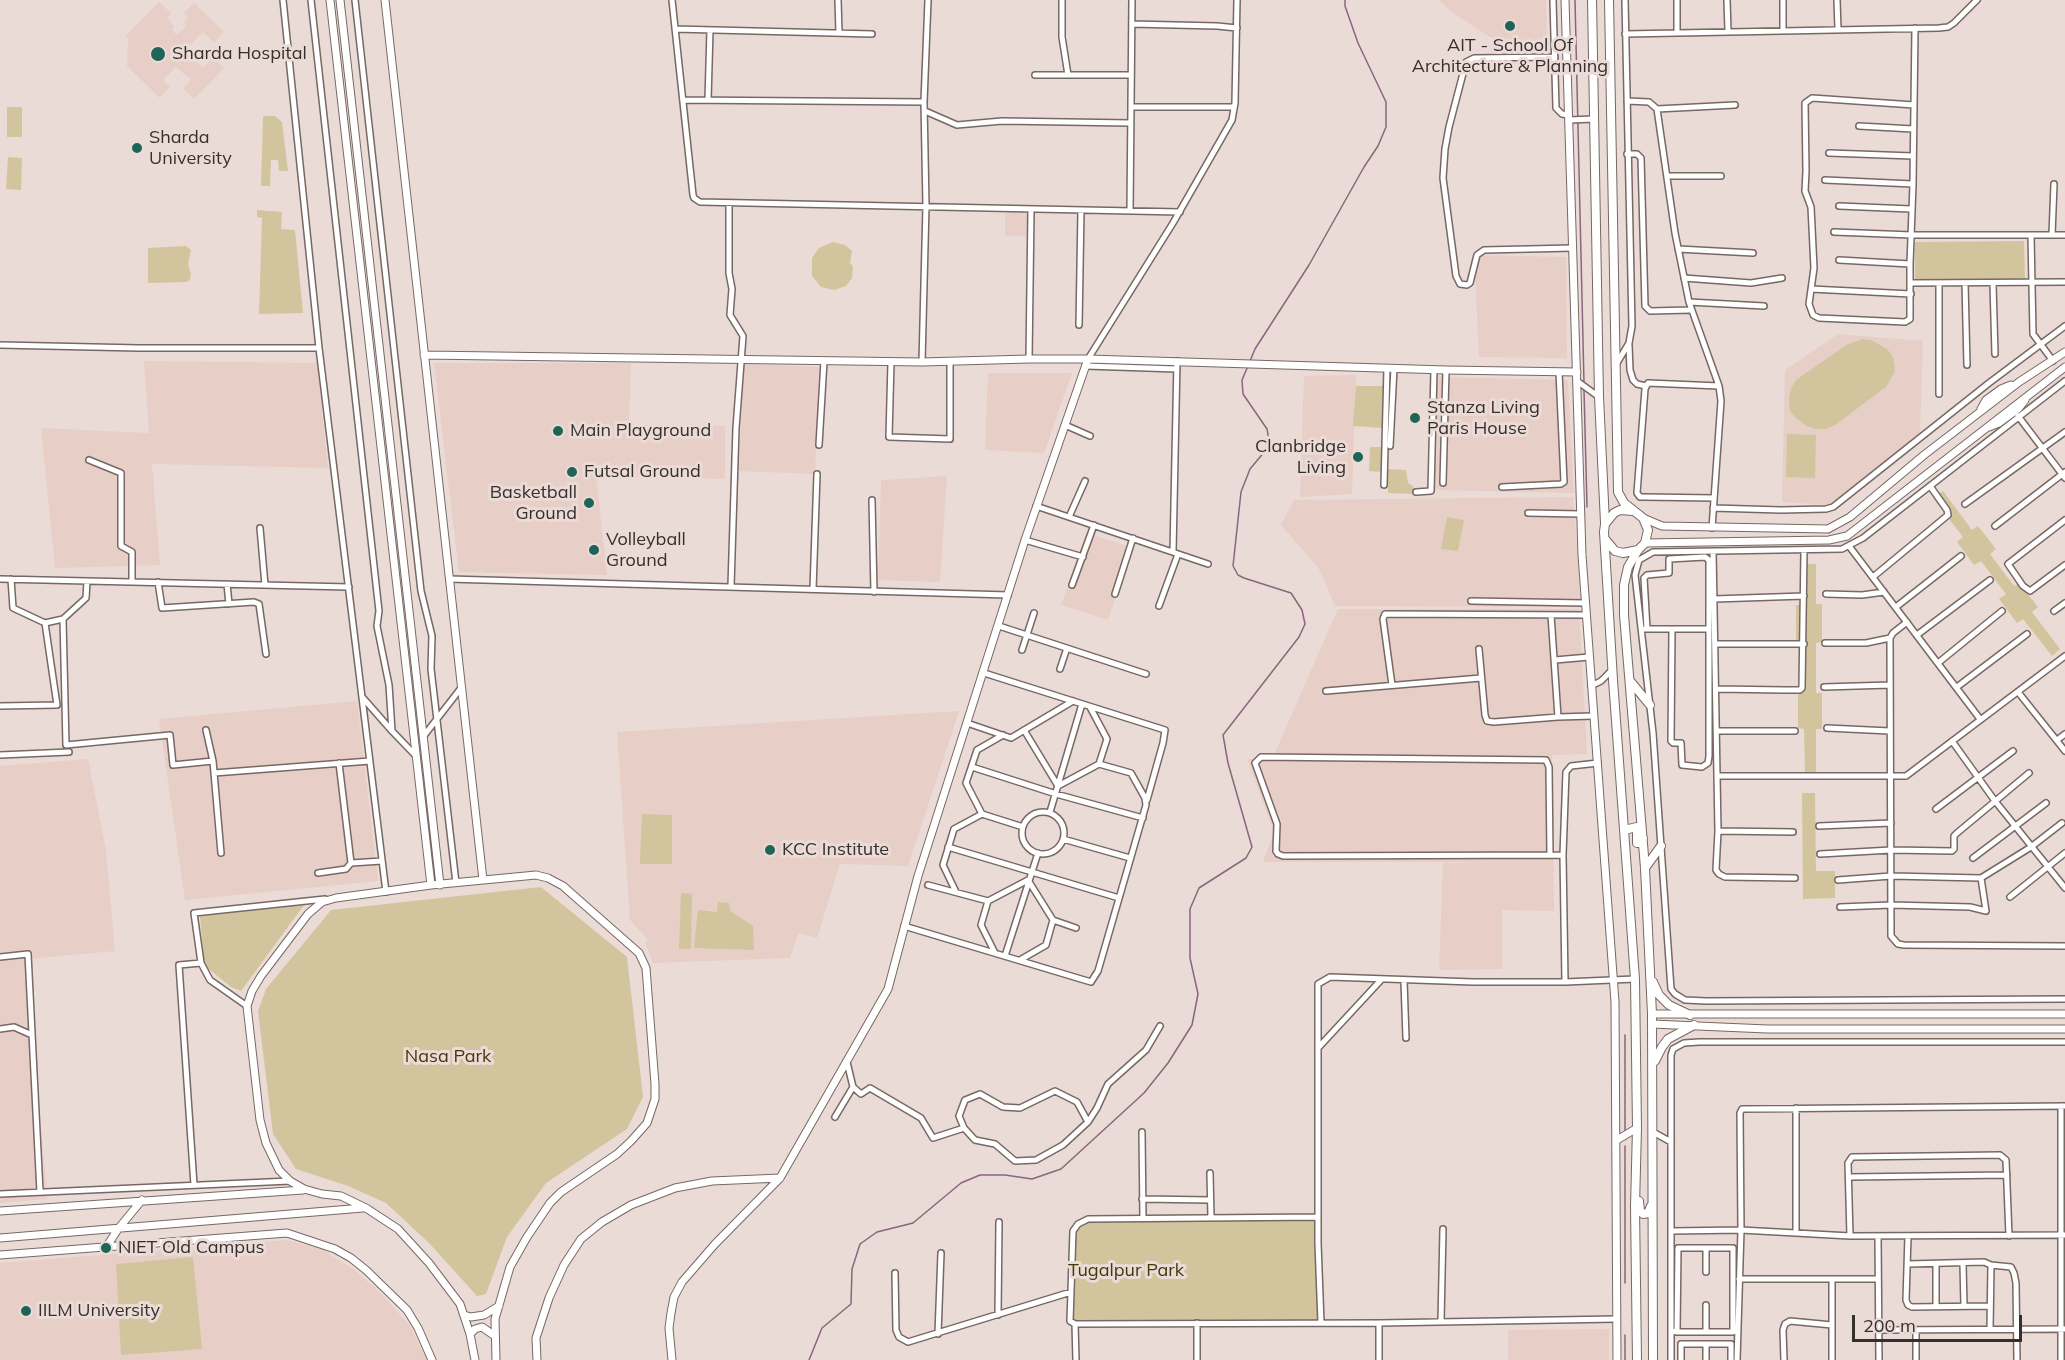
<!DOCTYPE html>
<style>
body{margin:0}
#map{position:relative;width:2065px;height:1360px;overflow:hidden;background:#ebdbd6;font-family:Mulish,sans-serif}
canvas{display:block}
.scale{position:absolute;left:1852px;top:1315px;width:170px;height:27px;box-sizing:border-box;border:3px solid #352f2d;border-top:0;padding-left:8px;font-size:18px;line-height:21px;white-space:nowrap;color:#352f2d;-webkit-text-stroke:4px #ebdbd6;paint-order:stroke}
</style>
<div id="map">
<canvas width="2065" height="1360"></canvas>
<div class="scale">200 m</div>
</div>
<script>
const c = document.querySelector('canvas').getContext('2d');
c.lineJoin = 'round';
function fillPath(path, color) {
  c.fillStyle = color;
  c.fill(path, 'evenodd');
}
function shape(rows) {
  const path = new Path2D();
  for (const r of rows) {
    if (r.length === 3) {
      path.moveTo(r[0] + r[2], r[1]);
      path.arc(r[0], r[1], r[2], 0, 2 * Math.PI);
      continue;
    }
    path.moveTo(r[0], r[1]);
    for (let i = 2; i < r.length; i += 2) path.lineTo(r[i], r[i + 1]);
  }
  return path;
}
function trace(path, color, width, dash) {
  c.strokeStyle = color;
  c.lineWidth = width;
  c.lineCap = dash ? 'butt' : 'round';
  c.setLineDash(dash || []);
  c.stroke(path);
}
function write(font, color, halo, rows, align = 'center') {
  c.font = font + ' Mulish,sans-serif';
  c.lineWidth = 6;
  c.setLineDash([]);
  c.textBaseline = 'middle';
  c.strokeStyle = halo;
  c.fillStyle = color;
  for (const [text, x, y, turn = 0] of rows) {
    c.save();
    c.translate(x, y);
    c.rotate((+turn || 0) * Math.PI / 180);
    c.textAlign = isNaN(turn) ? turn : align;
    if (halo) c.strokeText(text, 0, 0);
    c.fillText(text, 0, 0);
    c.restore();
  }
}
fillPath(shape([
 [1439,0,1546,0,1547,44,1496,41,1452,12],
 [159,2,171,13,167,18,175,27,172,30,177,35,187,25,184,22,188,17,184,13,194,3,224,32,214,43,203,32,185,50,203,68,213,58,224,68,194,99,183,89,191,80,176,67,163,80,170,87,160,98,127,66,128,38,125,36],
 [1005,213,1027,213,1027,236,1005,236],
 [1474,255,1566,257,1567,358,1479,357],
 [1838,334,1923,341,1920,434,1831,505,1782,502,1785,370],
 [144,361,317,363,328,468,152,464,160,565,55,568,41,428,149,433],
 [434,363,631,363,629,425,725,426,725,479,596,476,607,575,459,572],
 [743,364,819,367,815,474,739,471],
 [988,373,1072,373,1044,453,985,450],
 [1356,375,1352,494,1300,497,1304,376],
 [1436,377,1568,380,1574,493,1433,490],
 [947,476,940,582,878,580,881,480],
 [1573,497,1582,607,1335,606,1319,569,1281,525,1294,500],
 [1088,533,1132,548,1108,620,1061,605],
 [1338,609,1579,609,1587,754,1552,755,1554,911,1502,910,1502,969,1439,970,1443,863,1510,862,1263,862,1274,832,1247,759,1429,756,1273,757],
 [357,701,378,881,185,900,159,719],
 [959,711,908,866,840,864,817,938,798,933,790,958,653,963,645,942,648,940,630,920,617,732],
 [88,759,106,850,115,951,27,959,47,1199,0,1203,0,766],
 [287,1240,321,1249,353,1269,382,1294,410,1326,427,1360,0,1360,0,1263],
 [1609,1329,1609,1360,1508,1360,1508,1330]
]), '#e7cec7');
fillPath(shape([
 [7,107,22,107,22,137,7,137],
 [266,116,275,116,282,122,288,171,279,171,278,160,271,160,270,186,261,186,263,117],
 [8,157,22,158,21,190,6,189],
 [257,210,282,212,281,229,295,230,303,313,259,314,262,218,257,217],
 [2024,241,2025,280,1915,279,1915,242],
 [833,242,845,245,852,251,850,263,853,267,852,278,846,286,834,290,821,287,812,276,812,258,819,248],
 [186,246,191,250,188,264,191,274,190,280,187,282,148,283,148,248],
 [1863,339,1871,340,1887,349,1893,357,1895,371,1886,387,1835,425,1825,429,1816,429,1807,426,1796,418,1790,411,1789,399,1791,388,1796,380,1848,344],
 [1356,386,1385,386,1383,428,1353,426],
 [1787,434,1816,435,1815,478,1786,477],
 [1370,447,1383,447,1383,472,1369,471],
 [1388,469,1406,470,1408,483,1413,486,1414,494,1388,493],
 [1943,491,1972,530,1978,526,1996,549,1990,554,2014,586,2019,583,2038,607,2032,612,2060,649,2052,656,2023,619,2017,623,1999,599,2006,594,1981,561,1974,565,1957,542,1963,537,1933,498],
 [1447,517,1464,520,1458,551,1441,549],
 [1801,564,1816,564,1816,604,1822,604,1822,642,1816,643,1816,693,1822,693,1822,729,1816,729,1816,774,1805,774,1804,729,1798,728,1798,693,1803,692,1803,642,1796,642,1796,605,1801,605],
 [1802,793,1815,793,1816,871,1835,871,1835,898,1803,899],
 [642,814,672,815,672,864,640,864],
 [541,887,627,957,643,1097,627,1129,546,1183,507,1237,486,1294,477,1296,429,1243,386,1203,348,1186,296,1169,273,1134,258,1011,266,989,331,910],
 [681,893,692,894,691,949,679,949],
 [718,902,729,903,730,911,753,926,754,950,694,948,698,910,717,912],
 [304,905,241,991,231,987,204,965,200,916],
 [1318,1217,1321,1323,1072,1323,1073,1231,1088,1219],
 [193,1257,202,1349,121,1355,116,1264]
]), '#d2c59d');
trace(shape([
 [1575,0,1584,383],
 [1250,361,1255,349,1309,265,1364,167,1378,146,1386,127,1386,102,1358,43,1345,6,1345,0],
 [1584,390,1587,507],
 [1625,1035,1625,1133],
 [1625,1146,1625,1283],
 [1625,1335,1625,1360],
 [809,1360,822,1328,851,1304,852,1269,860,1244,877,1232,913,1223,961,1183,980,1175,1005,1175,1032,1179,1061,1169,1144,1093,1168,1063,1192,1025,1198,994,1190,958,1190,909,1199,888,1246,858,1252,847,1228,763,1223,735,1299,637,1305,624,1302,610,1291,593,1244,578,1238,575,1233,566,1241,492,1250,469,1265,451,1269,441,1267,429,1243,394,1242,380,1248,366]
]), '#8a657d', 1.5);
const minor = shape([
 [283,0,319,348,386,892],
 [311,0,379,611,377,626,389,685,392,731],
 [355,0,421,591,432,636,431,669,456,883],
 [672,0,693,195,694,198,700,202,1180,212],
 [838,0,839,33],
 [1062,0,1062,37,1068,75],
 [1553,0,1556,108,1562,114,1569,115],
 [1677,0,1677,33],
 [1727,0,1728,31],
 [1783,0,1783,30],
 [1837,0,1838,29],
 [1132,24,1217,26,1237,28],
 [675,29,872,34],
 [1625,34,1939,28,1948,27,1954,23,1977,0],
 [1555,57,1474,58,1466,62,1449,127,1445,149,1443,178,1456,276,1460,284,1467,285,1470,283,1477,255,1484,250,1573,248],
 [1035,75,1131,75],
 [683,100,924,102],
 [708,100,710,30],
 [1627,101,1649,102,1657,109,1675,233,1689,302,1719,386,1721,401,1712,528],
 [1914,105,1812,98,1805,103,1806,171,1805,191,1811,207,1814,268,1809,304,1813,315,1819,318,1905,322,1910,319,1910,264,1913,184,1915,28],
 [1131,107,1234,107],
 [1657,109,1735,105],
 [925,111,957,125,1002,121,1130,123],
 [1569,120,1594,119],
 [1859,126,1913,129],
 [1829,153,1913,156],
 [1627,154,1637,154,1641,158,1645,306,1650,311,1690,310],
 [1667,176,1721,176],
 [1825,180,1913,184],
 [729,203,729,273,732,289,730,315,743,336,736,428,731,586],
 [1839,206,1911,209],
 [1130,211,1132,0],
 [1834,232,1912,235,2065,235],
 [2052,235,2054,184],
 [2031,236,2033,334,2053,361],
 [1678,249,1753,253],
 [1839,260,1910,264],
 [1684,278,1751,283,1782,278],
 [1911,283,2065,282],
 [1965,283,1967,365],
 [1993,284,1995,354],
 [1811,289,1911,294],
 [1689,302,1764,306],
 [1079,325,1081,211],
 [0,345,139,348,319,348],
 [1629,345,1630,370,1633,380,1637,384,1646,386],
 [1029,359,1031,210],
 [1088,359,1173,223,1232,120,1235,103,1237,0],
 [891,362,889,437,950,439,950,362],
 [922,362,926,206,924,102,928,0],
 [1617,363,1629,343,1632,326,1625,0],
 [1086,366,1177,369],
 [1577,381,1599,397],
 [2065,381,1863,538,1842,549,1653,552,1639,560,1635,575,1653,733,1671,989,1675,994,1685,1000,1706,1001,2065,999],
 [1939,394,1939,283],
 [2018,416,2065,478],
 [1065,425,1090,436],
 [819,445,824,361],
 [1390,446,1394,368],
 [89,460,121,473,121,546,132,552,132,582],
 [1443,483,1446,370],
 [1384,485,1387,368],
 [1502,487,1561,484,1564,482,1559,372],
 [1416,492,1431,491,1434,370],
 [1714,498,1644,497,1640,497,1637,493,1645,389,1648,383,1719,386],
 [872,500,874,592],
 [1965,504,2065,432],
 [1036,506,1208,564],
 [1713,508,1781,510,1826,509,1833,507,1989,383,2065,326],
 [1528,513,1581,514],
 [1069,517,1085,481],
 [2065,520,2008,564,2023,586,2030,591,2065,565],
 [1995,526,2065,472],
 [260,528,265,585],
 [1025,540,1083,557],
 [1849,546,1980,719],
 [1713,551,1718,831,1716,870,1719,874,1725,877,1795,878],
 [1173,552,1177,361],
 [1873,577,1948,515,1947,510,1930,486],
 [0,579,349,587],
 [11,579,13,608,45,623,63,619,86,598,87,581],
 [449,579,1008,595],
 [158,582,162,608,254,602,259,604,266,654],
 [227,584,229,604],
 [1072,585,1094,525],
 [813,589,817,474],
 [1115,594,1133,538],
 [1826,594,1862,595,1884,592],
 [1714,599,1804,596],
 [1471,601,1585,603],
 [1159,606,1178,554],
 [1896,607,1961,556],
 [2054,611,2065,603],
 [1551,615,1558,717],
 [63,619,66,745,170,735,173,765,213,761,221,853],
 [1907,622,1893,633,1890,638,1891,936,1898,944,1904,945,2065,946],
 [999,626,1146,674],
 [1645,629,1708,629],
 [1647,629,1644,578,1647,575,1669,573,1669,559,1705,557,1709,560,1709,756,1708,763,1702,767,1682,765,1681,743,1673,743,1671,741,1672,629],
 [1917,635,1990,580],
 [1825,643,1866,643,1890,638],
 [1715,644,1804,644],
 [1479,649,1485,715,1487,721,1494,722,1558,717,1593,716],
 [1022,650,1034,613],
 [1555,660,1589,657],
 [1938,663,2002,611],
 [1060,669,1067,648],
 [984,673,1165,730,1163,743,1147,800],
 [1392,685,1383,619,1385,614,1586,615],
 [1591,686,1601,681,1612,670],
 [1824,687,1890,685],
 [1957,687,2027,634],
 [1716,689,1785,690,1800,690,1802,688,1804,550],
 [1326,691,1481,678],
 [2018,692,2065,751],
 [363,698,392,731,416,756],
 [0,706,57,705,45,623],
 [967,723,1011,738,1073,701],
 [1827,728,1890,731],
 [206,730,213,761],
 [1024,730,1058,786],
 [1717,731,1795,731],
 [1003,735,977,750,966,783,982,814,1023,827],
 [423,737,461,688],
 [2057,740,2065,734],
 [1952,741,1995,801,2065,888],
 [0,755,69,752],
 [339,763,351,863],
 [972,767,1056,794,1143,818],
 [214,773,370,761],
 [1717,776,1906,776,2065,656],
 [1058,786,1099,764,1107,739,1090,707],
 [1936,809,2013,751],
 [1050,812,1082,704],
 [1043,833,21],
 [1819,826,1891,823],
 [1718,831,1793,832],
 [1063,839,1130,858],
 [948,847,1119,898],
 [1820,854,1891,850,1952,851,1954,849,1954,836,1957,833,2029,773],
 [1550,855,1549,767,1546,760,1261,757,1255,763,1277,824,1276,851,1278,854,1283,856,1563,855],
 [1973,858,2046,803],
 [318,873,346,869,351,863,382,861],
 [1838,880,1891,876,1981,878,2031,847,2062,823],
 [928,885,988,901],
 [956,892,943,865,954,829,982,814],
 [2010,897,2065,853],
 [1840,907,1891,905,1970,907,1986,911,1981,878],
 [1053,920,1076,928],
 [904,926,1091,982,1098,971,1146,805,1145,798,1131,773,1099,764],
 [995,953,981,925,988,901,1028,880,1053,920,1046,945,1020,960],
 [1005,956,1038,853],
 [0,957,28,954,40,1192],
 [1404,981,1406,1038],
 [1565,982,1563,855,1566,772,1571,766,1598,763],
 [247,1006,210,980,201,963,194,913,325,899],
 [0,1029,14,1027,32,1035],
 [1318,1048,1381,980],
 [853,1087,861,1094,870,1088,921,1118,933,1138,964,1128,975,1140,995,1144,1015,1161,1036,1160,1063,1145,1088,1122,1077,1102,1055,1091,1020,1108,1003,1107,980,1094,965,1100,959,1116,964,1128],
 [2061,1106,2061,1360],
 [1796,1108,1796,1233],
 [835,1117,853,1087,847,1062],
 [1088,1122,1097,1108,1108,1084,1146,1050,1160,1026],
 [1142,1132,1143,1219],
 [1653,1132,1671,1142],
 [1210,1173,1211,1218],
 [1850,1177,2007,1175],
 [194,1185,179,965,201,963],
 [0,1194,290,1181],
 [1142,1199,1210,1200],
 [1318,1217,1088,1219,1078,1224,1073,1231,1070,1321,1075,1324,1379,1323,1616,1319],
 [1672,1231,1741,1230,1850,1236,2065,1235],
 [1850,1236,1848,1163,1852,1157,2000,1155,2006,1160,2009,1236],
 [1878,1236,1879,1360],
 [1908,1236,1906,1300,1908,1305,1912,1307,1990,1306],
 [1908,1264,1984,1262,1991,1265,1990,1329],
 [1936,1264,1936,1306],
 [1963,1264,1964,1306],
 [1991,1265,2011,1267,2014,1273,2016,1283,2017,1360],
 [1706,1272,1706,1248],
 [895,1273,896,1330,899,1337,908,1342,1071,1292],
 [1739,1279,1878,1279],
 [1706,1305,1706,1332],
 [998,1315,999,1222],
 [1441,1321,1443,1229],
 [1197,1323,1197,1360],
 [1321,1323,1318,1243,1318,984,1330,977,1473,982,1565,982,1635,979],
 [1379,1323,1379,1360],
 [1075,1324,1076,1360],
 [1878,1330,2065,1329],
 [1916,1330,1916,1360],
 [1671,1331,1677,1332,1733,1332,1733,1248,1678,1248,1677,1332],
 [938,1334,941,1253],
 [1706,1344,1706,1360],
 [1671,1360,1671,1055,1673,1049,1684,1043,1699,1042,2065,1042],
 [1681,1360,1681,1344,1731,1344,1731,1360],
 [1737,1360,1741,1230,1740,1113,1742,1109,2065,1106],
 [1784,1360,1783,1330,1785,1324,1790,1321,1832,1325],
 [1832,1360,1832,1279]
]);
const tertiary = shape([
 [330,0,431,885],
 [340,0,440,885],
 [385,0,483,880],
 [1565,0,1582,555,1615,1002,1617,1360],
 [424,355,922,362,1029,359,1088,359,1446,370,1577,372],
 [1981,409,1986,400,2001,389,2011,385],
 [1989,427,1999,423,2018,409,2025,400],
 [1643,518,1662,526,1828,529,1850,517,1924,455,2019,382,2065,352],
 [1645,543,1829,540,1847,536,2065,367],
 [1652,1014,2065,1014],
 [1652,1024,1767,1029,2065,1029],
 [1617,1140,1637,1128],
 [0,1211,303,1190],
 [0,1238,363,1208],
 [107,1246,118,1229,142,1200],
 [0,1255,287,1233,335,1249,351,1258,366,1270,407,1310,418,1328,432,1360],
 [464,1315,471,1317,484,1315,499,1306],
 [470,1334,475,1329,482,1327,495,1336],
 [475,1360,470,1334,460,1304,429,1263,398,1229,366,1208,341,1196,322,1194,304,1189,290,1181,279,1170,266,1143,260,1120,247,1006,252,991,261,976,308,914,322,902,336,898,431,885,536,875,548,878,563,886,639,953,646,968,655,1084,655,1099,647,1123,631,1141,617,1154,561,1192,550,1203,527,1237,510,1267,495,1319,496,1360],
 [537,1360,536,1338,549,1298,564,1265,581,1239,602,1222,631,1205,675,1188,712,1181,780,1178],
 [672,1360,669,1328,671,1313,674,1297,682,1282,715,1244,780,1178,888,989,918,876,1025,540,1088,359]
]);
const secondary = shape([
 [1592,0,1599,397,1605,523],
 [1609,0,1618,492,1624,503,1643,518,1648,530,1645,543,1638,550,1628,567,1624,585,1624,615,1645,868,1652,1014,1653,1360],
 [1633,511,1620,510,1614,513,1605,524,1604,532,1613,680,1635,979,1637,1128,1635,1206,1637,1360],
 [1605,539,1615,551,1623,553,1638,550],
 [1631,682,1650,705],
 [1624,830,1637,827,1637,843,1639,843,1643,838],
 [1645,868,1661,846],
 [1653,982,1659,995,1669,1005,1690,1015],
 [1655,1061,1662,1047,1668,1039,1694,1025],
 [1639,1201,1640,1211,1643,1214,1648,1213,1651,1206]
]);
trace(minor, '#776864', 8);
trace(tertiary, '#776864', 9);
trace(secondary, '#776864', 10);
trace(minor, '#fff', 5);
trace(tertiary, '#fff', 7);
trace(secondary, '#fff', 8);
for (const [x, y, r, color] of [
 [1510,26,6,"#1f6557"],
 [158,54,8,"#1f6557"],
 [137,148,6,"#1f6557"],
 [1415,418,6,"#1f6557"],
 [558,431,6,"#1f6557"],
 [1358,457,6,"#1f6557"],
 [572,472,6,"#1f6557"],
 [589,503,6,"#1f6557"],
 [594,550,6,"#1f6557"],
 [770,850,6,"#1f6557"],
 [106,1248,6,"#1f6557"],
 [26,1311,6,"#1f6557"]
]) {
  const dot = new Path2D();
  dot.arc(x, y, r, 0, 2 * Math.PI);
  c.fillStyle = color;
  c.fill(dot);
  trace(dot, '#ebdbd6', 2);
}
write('18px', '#352f2d', '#ebdbd6', [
 ["AIT - School Of",1510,46,"center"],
 ["Architecture & Planning",1510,67,"center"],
 ["Sharda Hospital",172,54],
 ["Sharda",149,138],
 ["University",149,159],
 ["Stanza Living",1427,408],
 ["Paris House",1427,429],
 ["Main Playground",570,431],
 ["Clanbridge",1346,447,"right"],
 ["Living",1346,468,"right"],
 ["Futsal Ground",584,472],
 ["Basketball",577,493,"right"],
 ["Ground",577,514,"right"],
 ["Volleyball",606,540],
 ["Ground",606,561],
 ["KCC Institute",782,850],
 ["NIET Old Campus",118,1248],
 ["IILM University",38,1311]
], 'left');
write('18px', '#453808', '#ebdbd6', [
 ["Nasa Park",448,1057],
 ["Tugalpur Park",1126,1271]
]);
</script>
